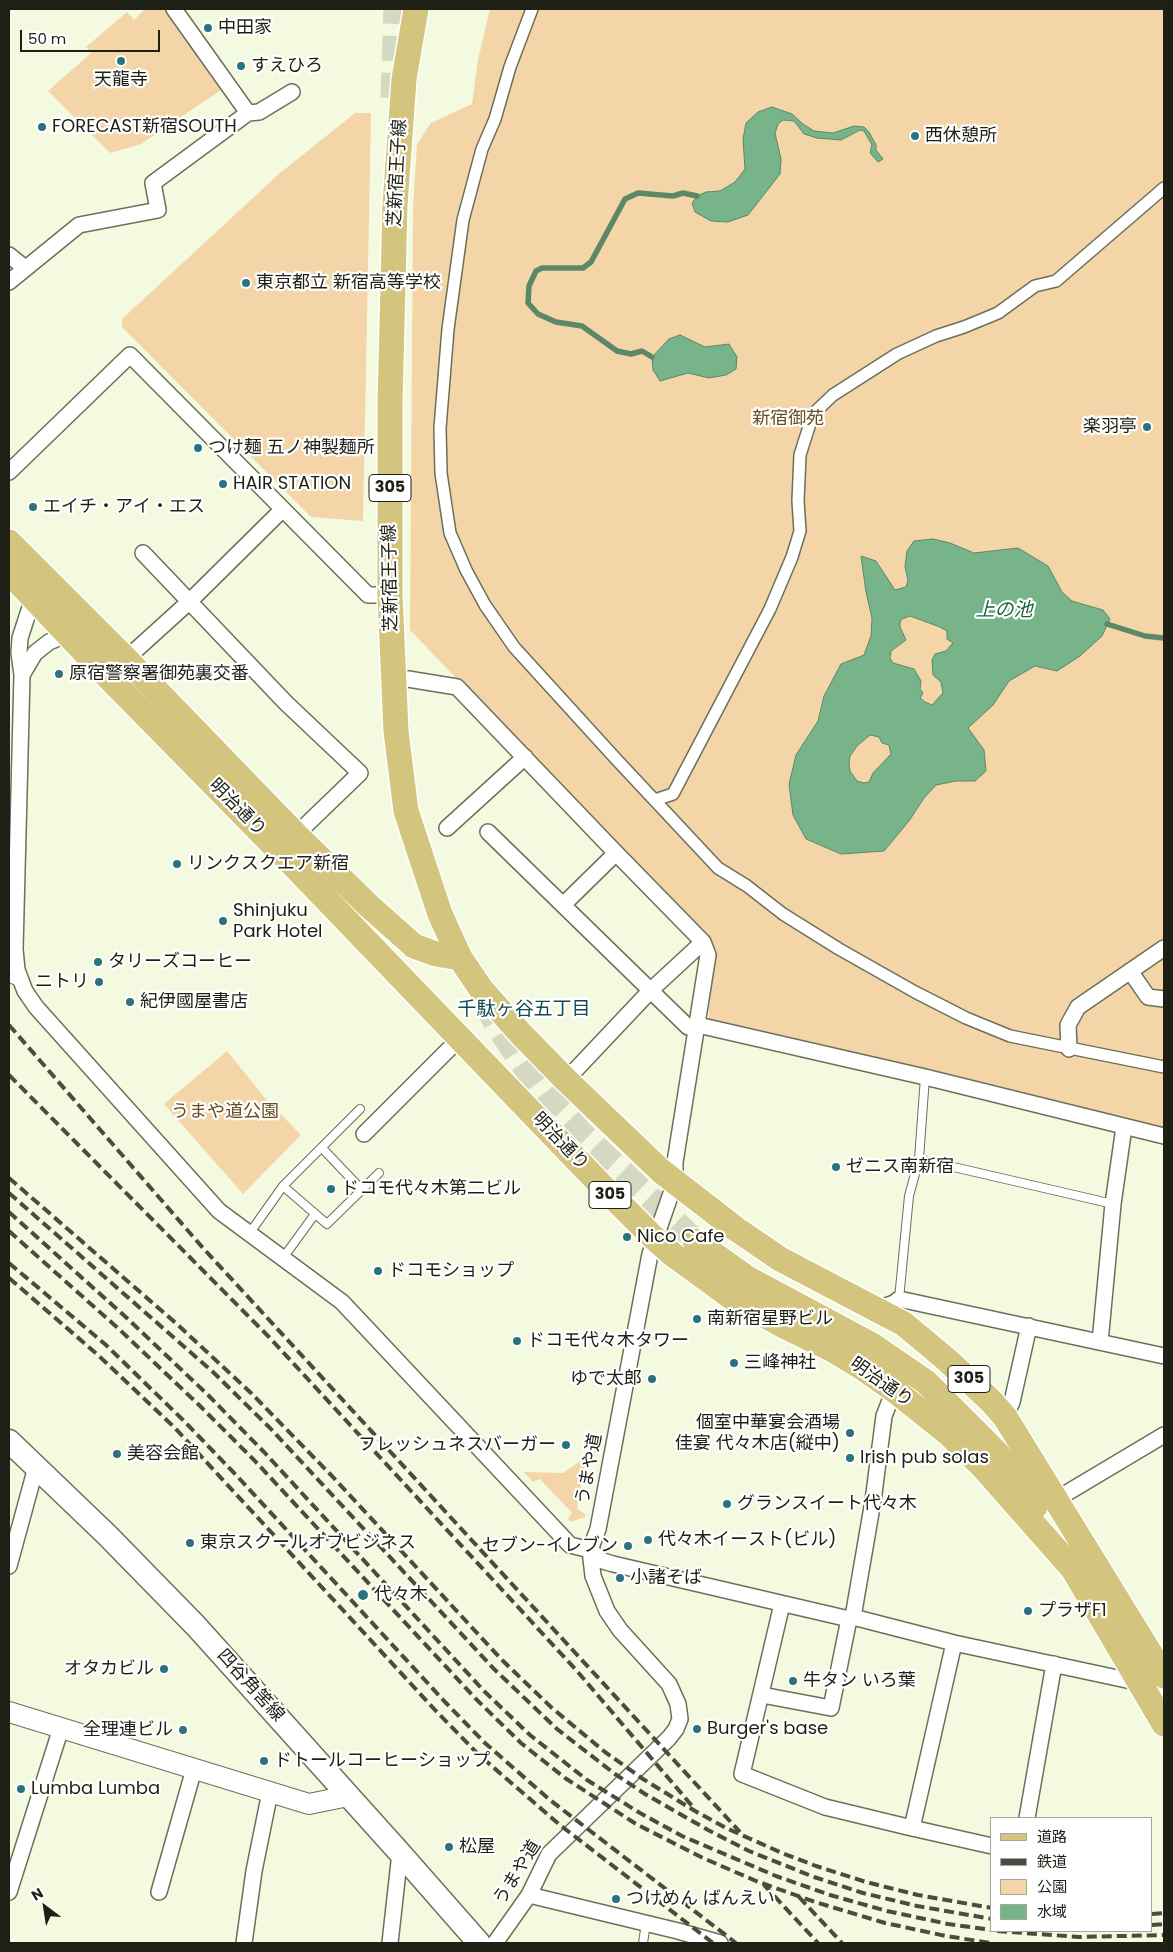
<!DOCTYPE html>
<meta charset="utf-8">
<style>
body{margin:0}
#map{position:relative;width:1173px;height:1952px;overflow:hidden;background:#f4fadf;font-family:Poppins,"Noto Sans JP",sans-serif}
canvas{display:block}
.frame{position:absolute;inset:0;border:10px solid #1e2016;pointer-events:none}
.legend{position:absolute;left:990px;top:1817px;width:162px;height:115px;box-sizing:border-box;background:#fff;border:1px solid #a5a6a2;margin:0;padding:6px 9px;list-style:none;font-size:15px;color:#1e2016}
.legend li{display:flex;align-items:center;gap:10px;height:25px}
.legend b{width:25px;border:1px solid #a5a6a2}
.north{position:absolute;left:20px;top:1882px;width:50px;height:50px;-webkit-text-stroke:4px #fff;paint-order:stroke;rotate:329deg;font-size:14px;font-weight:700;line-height:20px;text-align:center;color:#1e2016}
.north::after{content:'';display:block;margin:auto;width:18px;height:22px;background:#1e2016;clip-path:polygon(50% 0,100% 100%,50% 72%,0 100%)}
.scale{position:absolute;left:20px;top:30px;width:140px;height:22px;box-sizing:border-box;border:2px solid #1e2016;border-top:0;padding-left:6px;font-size:15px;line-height:18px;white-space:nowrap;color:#1e2016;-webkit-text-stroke:4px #fff;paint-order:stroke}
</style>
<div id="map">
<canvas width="1173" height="1952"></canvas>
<div class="frame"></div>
<ul class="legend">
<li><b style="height:6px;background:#d3c57d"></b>道路</li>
<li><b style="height:6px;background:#494c3f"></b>鉄道</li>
<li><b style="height:14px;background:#f3d5a8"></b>公園</li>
<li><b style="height:14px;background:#77b48a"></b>水域</li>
</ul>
<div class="north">N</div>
<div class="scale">50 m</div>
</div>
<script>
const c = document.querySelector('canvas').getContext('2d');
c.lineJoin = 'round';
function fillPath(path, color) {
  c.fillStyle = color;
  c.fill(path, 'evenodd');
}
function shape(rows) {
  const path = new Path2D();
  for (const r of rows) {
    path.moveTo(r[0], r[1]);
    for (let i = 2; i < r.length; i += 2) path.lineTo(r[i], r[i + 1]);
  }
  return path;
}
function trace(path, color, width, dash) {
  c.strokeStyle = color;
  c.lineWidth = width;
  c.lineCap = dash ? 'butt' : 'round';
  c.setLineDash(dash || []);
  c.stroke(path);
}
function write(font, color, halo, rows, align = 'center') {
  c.font = font + ' Poppins,"Noto Sans JP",sans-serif';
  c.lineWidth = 4.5;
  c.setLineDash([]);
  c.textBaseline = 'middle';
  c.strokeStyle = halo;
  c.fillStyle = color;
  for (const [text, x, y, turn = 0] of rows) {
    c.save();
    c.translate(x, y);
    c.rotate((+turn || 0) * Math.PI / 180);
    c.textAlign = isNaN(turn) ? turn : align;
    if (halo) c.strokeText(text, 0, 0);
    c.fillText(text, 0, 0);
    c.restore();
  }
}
fillPath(shape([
 [145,9,167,9,224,88,141,144,110,153,48,91,91,53,86,47,127,12,134,20],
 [490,9,1164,9,1164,1128,709,1021,709,942,410,630,413,208,417,144,431,123,472,104,478,60],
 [355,113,371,113,363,521,311,517,122,327,122,319,280,173],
 [227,1051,265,1098,301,1135,243,1194,164,1104],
 [595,1451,593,1462,585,1462,577,1509,585,1514,585,1517,570,1522,568,1519,572,1513,540,1479,533,1482,524,1472,563,1473]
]), '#f3d5a8');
const water = shape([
 [772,107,792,114,803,124,814,131,833,133,854,126,864,127,869,132,876,145,876,150,883,159,878,162,870,153,872,145,864,131,860,130,841,140,817,138,804,134,794,121,783,120,778,124,775,133,781,159,780,174,748,215,728,222,711,221,695,212,692,203,697,196,706,192,720,191,735,182,745,169,743,139,746,123,758,112,772,107],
 [680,335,705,347,729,344,737,357,736,369,726,375,709,378,688,373,660,381,653,370,652,357,669,339,680,335],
 [933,539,950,543,974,553,1018,548,1048,566,1062,592,1072,601,1103,610,1110,619,1102,636,1080,656,1057,671,1035,666,1009,681,993,705,968,728,984,750,986,771,975,781,956,781,936,785,924,798,909,821,884,851,841,854,806,839,793,815,789,784,796,755,818,721,824,696,841,664,864,655,871,636,872,618,866,592,861,556,876,561,895,590,906,587,908,580,905,567,907,551,914,541,933,539],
 [910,616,940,627,947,631,947,639,953,643,946,651,935,654,932,660,933,675,941,682,943,693,932,705,925,702,920,698,923,693,920,689,921,681,914,669,893,663,890,658,891,651,906,640,900,627,900,622,902,619,910,616],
 [870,735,879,737,882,743,889,745,891,754,873,773,869,782,864,783,857,781,850,771,849,763,850,756,857,746,870,735]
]);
fillPath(water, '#77b48a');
trace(water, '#5c8867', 1);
trace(shape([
 [652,357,642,351,631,354,617,351,582,326,556,322,538,314,528,303,529,286,536,271,542,268,583,268,591,262,625,199,638,193,673,196,683,193,697,196],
 [1107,624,1145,636,1164,638]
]), '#5c8867', 5.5);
trace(shape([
 [393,98,396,9],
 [484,1000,497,1025,523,1064,550,1100,580,1132,695,1241]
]), '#d4d9c1', 25, [25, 12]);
const service = shape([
 [9,978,22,983],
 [322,1148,362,1190],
 [919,1159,1113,1204],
 [283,1186,327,1224,379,1173],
 [249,1234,283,1186,360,1109],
 [283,1258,315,1214],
 [899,1299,909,1196,919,1159,925,1077],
 [643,1943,646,1923]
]);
const pedestrian = shape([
 [532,9,510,67,495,119,482,149,463,220,448,329,440,428,441,473,450,533,466,570,485,605,514,647,616,759,718,868,747,886,783,914,839,949,915,992,966,1018,1010,1036,1164,1067],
 [655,800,673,794,770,609,792,557,800,531,798,501,800,455,813,414,833,395,897,354,936,336,964,327,998,313,1035,286,1056,281,1164,188]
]);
const minor = shape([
 [174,9,248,113],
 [9,255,25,268],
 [9,282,79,225,158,210,153,183,248,113,259,112,292,92],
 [9,472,130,355,368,595,390,595],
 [143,553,286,703,360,773,305,826,297,836],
 [33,598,20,638,19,653,22,675,15,949,17,970,25,991,36,1007,219,1211,342,1302,570,1545,590,1550,603,1561,613,1564,849,1619,853,1617,954,1643,1164,1688],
 [126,659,190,601,282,510],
 [22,675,35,653,49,642,68,634],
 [393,679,408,679,457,687,616,853,703,942,651,990,566,1080],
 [447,828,525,757],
 [488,832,688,1027,698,1025,925,1077,1164,1136],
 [563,905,616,853],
 [1130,971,1148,997,1164,999],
 [1069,1049,1068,1025,1078,1007,1164,948],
 [364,1134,461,1037],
 [877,1309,894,1303,899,1299,1164,1356],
 [1100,1342,1113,1204,1124,1127],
 [1005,1417,1012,1402,1029,1326],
 [1055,1500,1164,1435],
 [9,1566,36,1467],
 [782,1604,742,1774,825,1807,912,1828,954,1643],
 [853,1617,873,1501,884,1416,894,1390],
 [762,1695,831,1708,849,1619],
 [1027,1818,1054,1664],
 [912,1828,992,1846],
 [9,1892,61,1728],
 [159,1892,194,1769],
 [529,1895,678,1931,720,1943],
 [244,1943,254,1871,270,1792],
 [390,1943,400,1853],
 [495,1943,529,1895,549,1854,669,1738,676,1729,680,1719,678,1704,669,1684,620,1630,607,1611,593,1576,590,1550,598,1529,650,1254,675,1182,675,1162,708,955,703,942]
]);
const tertiary = shape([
 [9,1712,309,1804,348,1796]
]);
const secondary = shape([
 [9,1441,107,1535,196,1626,400,1853,479,1943]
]);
const primary = shape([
 [416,9,404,79,395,205,390,403,390,595,396,731,406,811,440,914,460,958,481,989,520,1033,566,1080,661,1171,736,1229,780,1259,904,1324,947,1360,991,1401,1005,1417,1164,1676],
 [9,542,126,659,297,836,368,905,414,946,436,954,460,958],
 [9,572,110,679,296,868,602,1186,654,1238,672,1254,731,1297,784,1326,833,1350,861,1367,894,1390,949,1434,983,1467,1073,1569,1164,1724],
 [695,1241,747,1278,872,1345,926,1382,997,1453,1022,1486,1035,1507]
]);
trace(service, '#6b7059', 10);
trace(pedestrian, '#6b7059', 14);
trace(minor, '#6b7059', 18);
trace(tertiary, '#6b7059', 22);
trace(secondary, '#6b7059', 25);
trace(primary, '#fff', 28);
trace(service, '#fff', 8);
trace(pedestrian, '#fff', 11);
trace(minor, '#fff', 15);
trace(tertiary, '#fff', 20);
trace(secondary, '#fff', 22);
trace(primary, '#d3c57d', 25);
trace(shape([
 [9,1025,203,1248,740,1832],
 [9,1075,269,1337,577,1671,693,1807],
 [9,1178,178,1325,251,1393,332,1476,502,1660,552,1708,605,1752,643,1779,695,1811,726,1828,782,1853,816,1866,866,1882,918,1895,992,1908],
 [9,1193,213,1372,270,1428,494,1669,557,1729,615,1774,645,1794,708,1830,749,1851,814,1877,863,1893,917,1906,992,1919],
 [9,1212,129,1320,208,1395,264,1452,484,1691,530,1735,587,1780,640,1813,682,1836,776,1876,830,1895,887,1911,948,1924,992,1930],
 [9,1231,120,1330,199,1405,255,1461,476,1699,521,1743,565,1778,636,1824,703,1858,756,1881,815,1902,885,1923,946,1936,991,1943],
 [9,1263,106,1345,183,1420,237,1476,445,1702,485,1743,550,1800,736,1943],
 [9,1278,98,1355,175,1428,436,1711,479,1755,560,1825,713,1943],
 [764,1885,818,1943],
 [799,1897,842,1943],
 [1152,1914,1164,1913],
 [1152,1925,1164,1924],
 [997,1931,1079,1937,1164,1935]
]), '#494c3f', 4, [10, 5]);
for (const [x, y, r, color] of [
 [208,28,5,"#2b727e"],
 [121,61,5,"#2b727e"],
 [241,66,5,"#2b727e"],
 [42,127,5,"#2b727e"],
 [915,136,5,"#2b727e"],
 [246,283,5,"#2b727e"],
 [1147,427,5,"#2b727e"],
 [198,448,5,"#2b727e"],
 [223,484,5,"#2b727e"],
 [33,507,5,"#2b727e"],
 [59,674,5,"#2b727e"],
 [177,864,5,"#2b727e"],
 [223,921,5,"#2b727e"],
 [98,962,5,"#2b727e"],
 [99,982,5,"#2b727e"],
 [130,1002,5,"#2b727e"],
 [836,1167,5,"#2b727e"],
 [331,1189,5,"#2b727e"],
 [627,1237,5,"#2b727e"],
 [378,1271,5,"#2b727e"],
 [697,1319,5,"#2b727e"],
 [517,1341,5,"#2b727e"],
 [734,1363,5,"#2b727e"],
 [652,1379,5,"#2b727e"],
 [850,1433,5,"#2b727e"],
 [566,1445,5,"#2b727e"],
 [117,1454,5,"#2b727e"],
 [850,1458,5,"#2b727e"],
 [727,1504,5,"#2b727e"],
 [648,1540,5,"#2b727e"],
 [190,1543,5,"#2b727e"],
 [628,1546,5,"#2b727e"],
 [620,1578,5,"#2b727e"],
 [363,1595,6,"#2b727e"],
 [1028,1611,5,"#2b727e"],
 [164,1669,5,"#2b727e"],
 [793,1681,5,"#2b727e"],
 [697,1729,5,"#2b727e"],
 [183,1730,5,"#2b727e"],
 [264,1761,5,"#2b727e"],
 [21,1789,5,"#2b727e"],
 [449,1847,5,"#2b727e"],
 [616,1899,5,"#2b727e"]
]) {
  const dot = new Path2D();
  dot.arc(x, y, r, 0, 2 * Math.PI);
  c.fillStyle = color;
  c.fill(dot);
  trace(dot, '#fff', 2);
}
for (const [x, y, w] of [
 [390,488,42],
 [610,1195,42],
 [969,1379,42]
]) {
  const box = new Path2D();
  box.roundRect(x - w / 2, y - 13.5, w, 27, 4);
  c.fillStyle = '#fff';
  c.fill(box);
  trace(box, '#1e2016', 1);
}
write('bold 16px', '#1e2016', null, [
 ["305",390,488],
 ["305",610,1195],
 ["305",969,1379]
]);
write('18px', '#1e2016', '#fff', [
 ["中田家",218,28],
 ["すえひろ",251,66],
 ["天龍寺",121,80,"center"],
 ["FORECAST新宿SOUTH",52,127],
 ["西休憩所",925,136],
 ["東京都立 新宿高等学校",256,283],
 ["楽羽亭",1137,427,"right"],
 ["つけ麺 五ノ神製麺所",208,448],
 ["HAIR STATION",233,484],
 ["エイチ・アイ・エス",43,507],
 ["原宿警察署御苑裏交番",69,674],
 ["リンクスクエア新宿",187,864],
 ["Shinjuku",233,911],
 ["Park Hotel",233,932],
 ["タリーズコーヒー",108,962],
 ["ニトリ",89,982,"right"],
 ["紀伊國屋書店",140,1002],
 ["ゼニス南新宿",846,1167],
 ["ドコモ代々木第二ビル",341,1189],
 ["Nico Cafe",637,1237],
 ["ドコモショップ",388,1271],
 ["南新宿星野ビル",707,1319],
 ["ドコモ代々木タワー",527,1341],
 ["三峰神社",744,1363],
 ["ゆで太郎",642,1379,"right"],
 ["個室中華宴会酒場",840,1423,"right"],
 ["佳宴 代々木店(縦中)",840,1444,"right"],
 ["フレッシュネスバーガー",556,1445,"right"],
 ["美容会館",127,1454],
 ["Irish pub solas",860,1458],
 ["グランスイート代々木",737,1504],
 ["代々木イースト(ビル)",658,1540],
 ["東京スクールオブビジネス",200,1543],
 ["セブン-イレブン",618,1546,"right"],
 ["小諸そば",630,1578],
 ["代々木",374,1595],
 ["プラザF1",1038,1611],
 ["オタカビル",154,1669,"right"],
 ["牛タン いろ葉",803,1681],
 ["Burger's base",707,1729],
 ["全理連ビル",173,1730,"right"],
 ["ドトールコーヒーショップ",274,1761],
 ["Lumba Lumba",31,1789],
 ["松屋",459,1847],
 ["つけめん ばんえい",626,1899]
], 'left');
write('18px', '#1e2016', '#fff', [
 ["芝新宿王子線",398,173,-87],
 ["芝新宿王子線",391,578,-91],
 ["明治通り",237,808,45],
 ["明治通り",560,1142,46],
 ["明治通り",881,1383,35],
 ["うまや道",590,1469,-79],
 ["四谷角筈線",250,1686,48],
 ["うまや道",518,1873,-58]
]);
write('18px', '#694e21', '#fff', [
 ["新宿御苑",788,419],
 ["うまや道公園",225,1112]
]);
write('italic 19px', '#1e623a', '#fff', [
 ["上の池",1004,611]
]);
write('19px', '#114c56', '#fff', [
 ["千駄ヶ谷五丁目",524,1010]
]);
</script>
